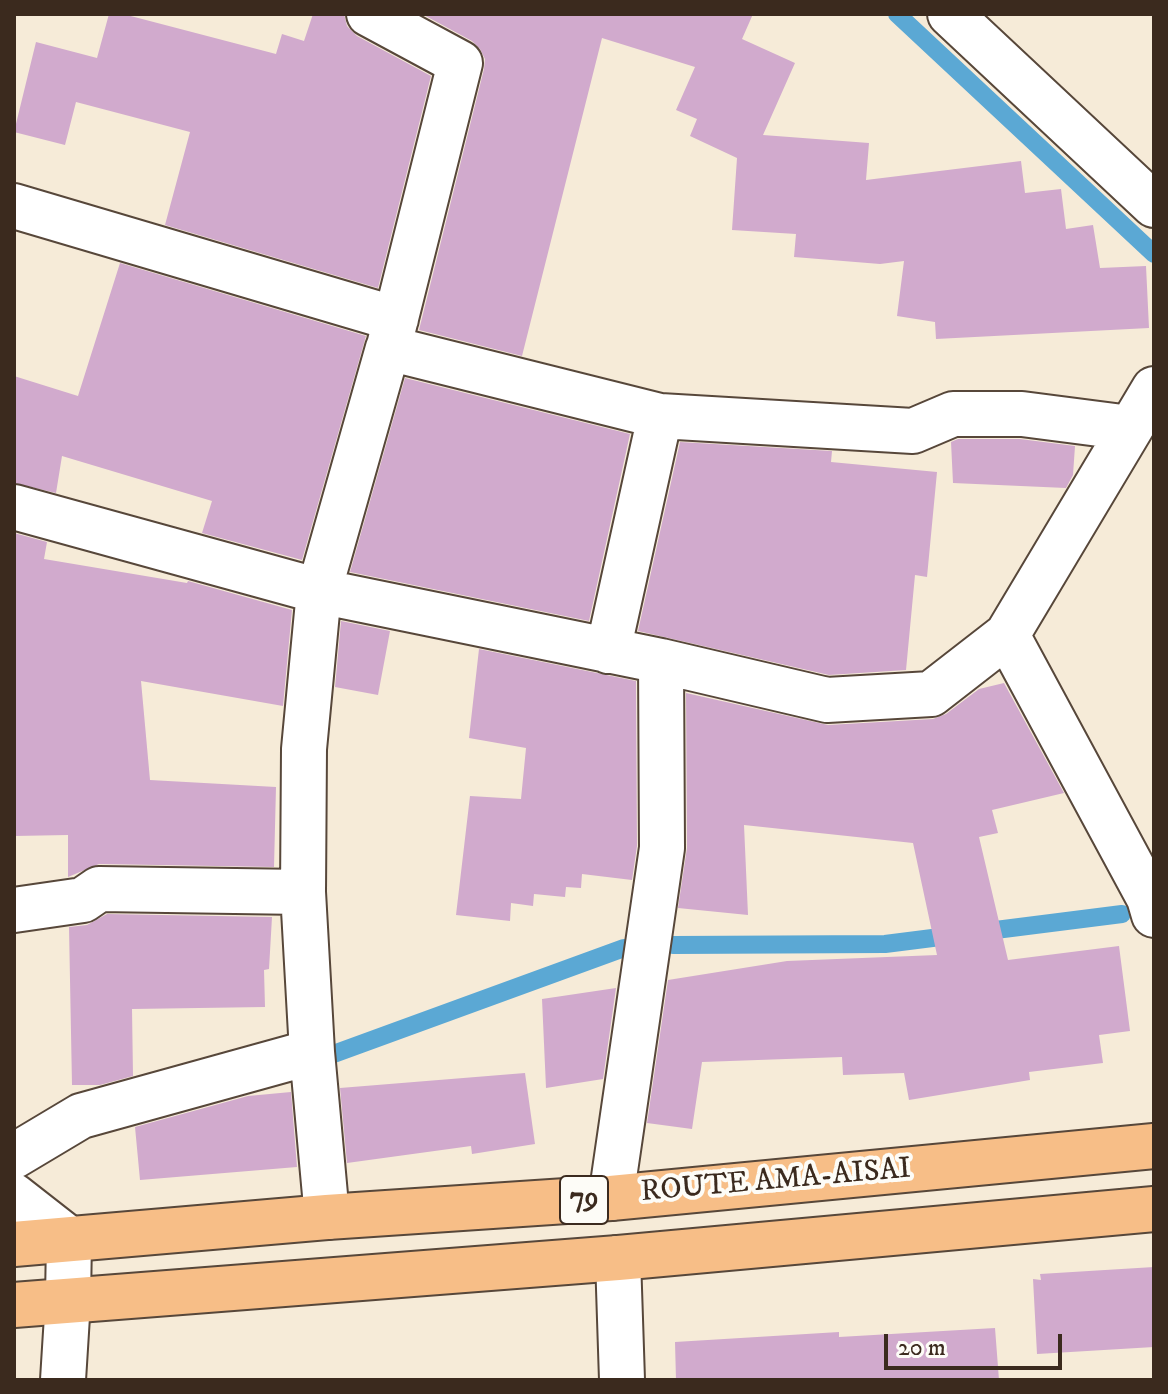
<!DOCTYPE html>
<style>
body{margin:0}
#map{position:relative;width:1168px;height:1394px;overflow:hidden;background:#f6ebd8;font-family:"IM FELL DW Pica",serif}
canvas{display:block}
.frame{position:absolute;inset:0;border:16px solid #3b2a1e;pointer-events:none}
.scale{position:absolute;left:884px;top:1334px;width:178px;height:36px;box-sizing:border-box;border:4px solid #3b2a1e;border-top:0;padding-left:10px;font-size:24px;line-height:28px;white-space:nowrap;color:#3b2a1e;-webkit-text-stroke:6px #fdfcf7;paint-order:stroke}
</style>
<div id="map">
<canvas width="1168" height="1394"></canvas>
<div class="frame"></div>
<div class="scale">20 m</div>
</div>
<script>
const c = document.querySelector('canvas').getContext('2d');
c.lineJoin = 'round';
function shape(rows) {
  const path = new Path2D();
  for (const r of rows) {
    path.moveTo(r[0], r[1]);
    for (let i = 2; i < r.length; i += 2) path.lineTo(r[i], r[i + 1]);
  }
  return path;
}
function trace(path, color, width, dash) {
  c.strokeStyle = color;
  c.lineWidth = width;
  c.lineCap = dash ? 'butt' : 'round';
  c.setLineDash(dash || []);
  c.stroke(path);
}
function fillPath(path, color) {
  c.fillStyle = color;
  c.fill(path, 'evenodd');
}
function write(font, color, halo, rows, align = 'center') {
  c.font = font + ' "IM FELL DW Pica",serif';
  c.lineWidth = 8;
  c.setLineDash([]);
  c.textBaseline = 'middle';
  c.strokeStyle = halo;
  c.fillStyle = color;
  for (const [text, x, y, turn = 0] of rows) {
    c.save();
    c.translate(x, y);
    c.rotate((+turn || 0) * Math.PI / 180);
    c.textAlign = isNaN(turn) ? turn : align;
    if (halo) c.strokeText(text, 0, 0);
    c.fillText(text, 0, 0);
    c.restore();
  }
}
trace(shape([
 [897,14,1154,254],
 [673,945,885,944,1122,914],
 [328,1056,624,948]
]), '#5ba8d4', 18);
fillPath(shape([
 [109,14,123,14,276,54,282,34,304,41,313,14,344,14,347,26,357,36,431,76,378,288,165,225,190,132,76,102,65,145,14,132,36,42,97,58],
 [422,14,753,14,742,39,795,63,763,135,869,143,866,180,1021,161,1025,193,1061,189,1066,229,1093,225,1100,268,1146,266,1149,328,936,339,935,322,897,316,904,261,880,264,794,257,796,234,732,230,737,158,690,136,697,119,676,110,695,67,602,38,522,356,419,330,484,69,485,59,480,49,472,41],
 [120,263,366,336,302,560,202,533,212,501,62,456,56,493,14,483,14,376,78,396],
 [405,378,630,434,589,621,350,572],
 [958,439,1020,439,1075,446,1073,475,1066,488,953,483,951,442],
 [680,442,832,451,831,462,937,472,927,577,915,575,906,670,829,675,638,631],
 [14,533,47,542,44,559,187,583,188,581,292,610,283,706,141,681,150,780,276,787,274,867,99,864,68,877,68,835,14,836],
 [341,621,390,631,378,695,335,687],
 [479,649,636,681,637,846,632,880,582,874,581,888,566,887,565,897,534,894,533,906,511,903,510,921,456,915,470,796,521,799,526,748,469,738],
 [1004,683,1064,793,992,810,998,833,979,837,1008,960,1119,946,1130,1031,1099,1035,1103,1063,1029,1072,1030,1080,909,1100,904,1073,843,1075,842,1057,702,1062,692,1129,647,1123,668,980,787,961,937,955,913,843,744,825,748,915,678,908,687,848,686,693,828,725,933,719,946,714,979,689],
 [107,914,272,917,269,969,264,970,265,1007,132,1009,133,1076,100,1085,72,1085,69,927,87,925],
 [616,988,603,1079,546,1088,542,999],
 [525,1073,535,1144,472,1154,471,1146,347,1163,340,1088],
 [291,1092,297,1167,140,1180,135,1127,248,1096],
 [1154,1267,1154,1347,1037,1354,1033,1279,1041,1280,1040,1274],
 [995,1328,999,1380,676,1380,675,1342,839,1332,839,1337]
]), '#d1aacd');
const minor = shape([
 [369,14,460,63,389,346],
 [950,14,1154,205],
 [14,206,396,319],
 [14,507,319,591,661,661,827,700,931,694,1007,635,1154,389],
 [1007,635,1149,898,1154,915],
 [608,651,660,416],
 [14,910,83,900,99,889,303,892],
 [312,1052,327,1217],
 [14,1156,81,1116,312,1052,303,892,304,749,319,591,388,348,660,416,913,431,953,414,1022,414,1130,428],
 [14,1196,69,1239,68,1300,63,1380],
 [611,1198,662,848,661,661],
 [618,1258,622,1380]
]);
const primary = shape([
 [14,1244,327,1217,611,1198,1154,1146],
 [14,1305,618,1258,1154,1209]
]);
trace(minor, '#57473a', 48);
trace(primary, '#57473a', 48);
trace(minor, '#fff', 44);
trace(primary, '#f7be87', 44);
for (const [x, y, w] of [
 [584,1200,48]
]) {
  const box = new Path2D();
  box.roundRect(x - w / 2, y - 24, w, 48, 6);
  c.fillStyle = '#fdfcf7';
  c.fill(box);
  trace(box, '#3b2a1e', 2);
}
write('bold 28px', '#3b2a1e', null, [
 ["79",584,1200]
]);
write('30px', '#3b2a1e', '#fdfcf7', [
 ["ROUTE AMA-AISAI",776,1182,-5]
]);
</script>
